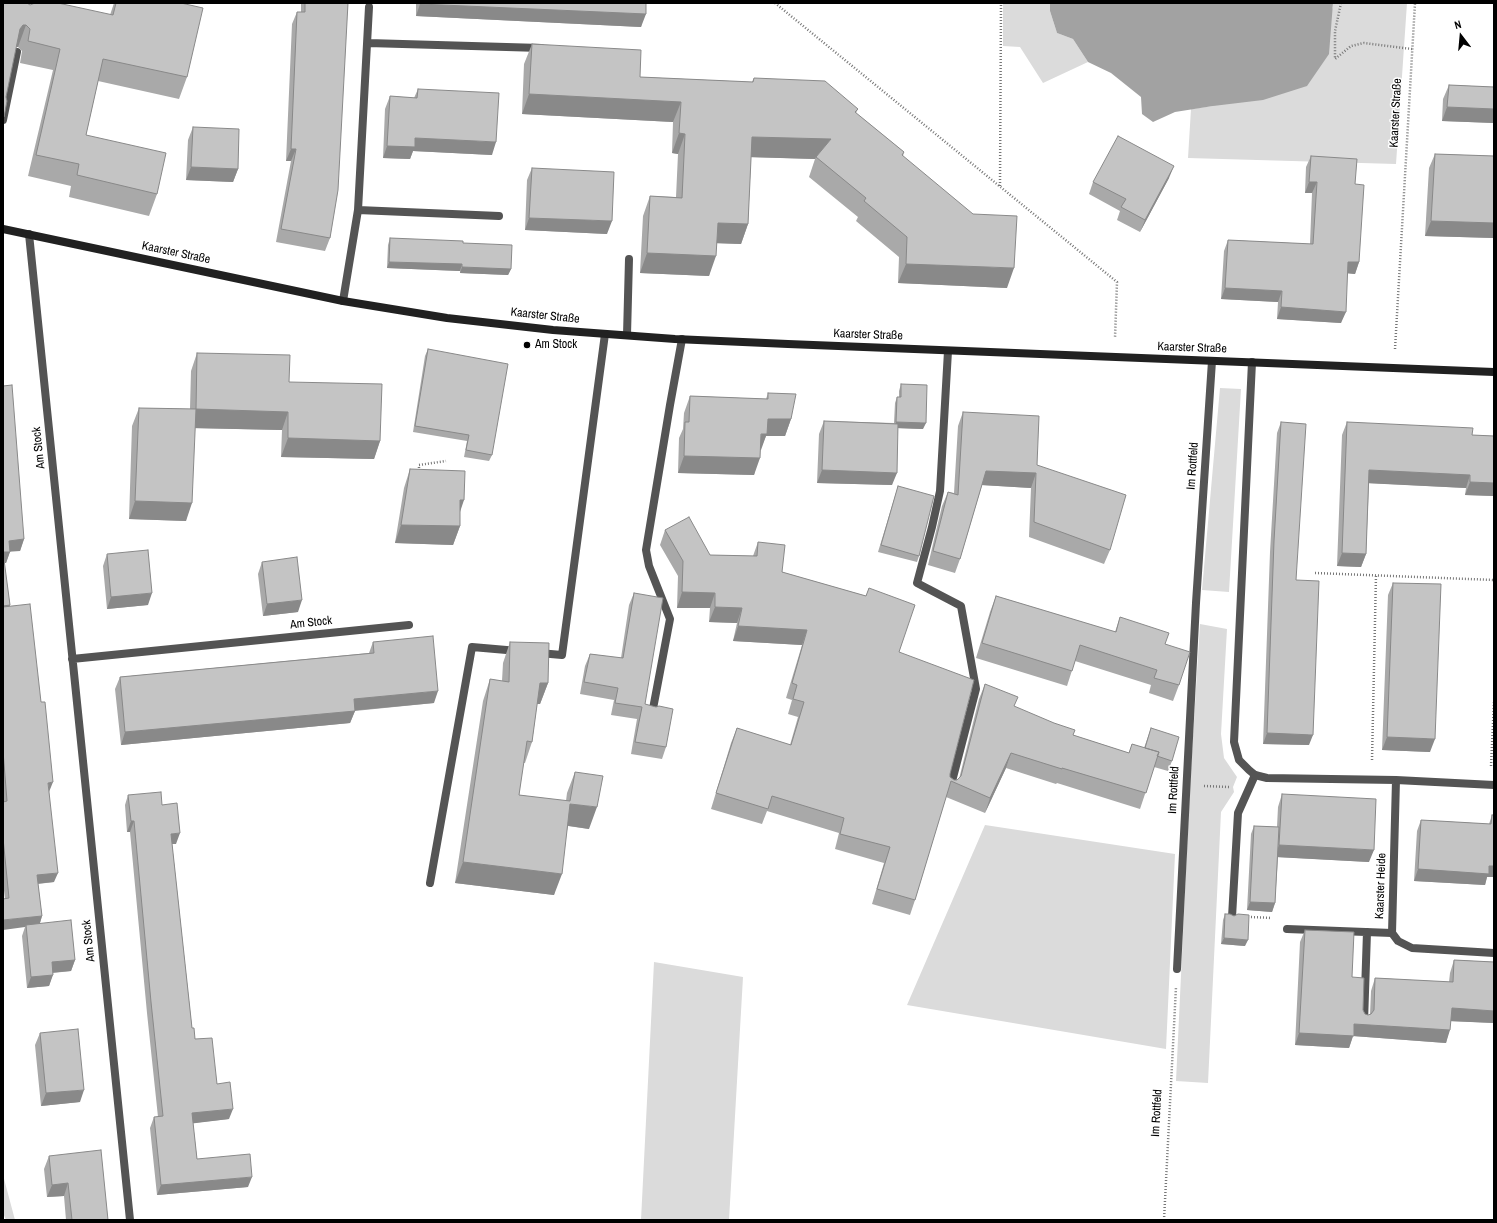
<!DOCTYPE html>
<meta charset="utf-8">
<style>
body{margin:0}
#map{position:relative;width:1497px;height:1223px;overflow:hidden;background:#fff;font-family:"Archivo Narrow",sans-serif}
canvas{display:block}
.frame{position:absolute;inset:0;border:4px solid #000;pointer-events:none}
.north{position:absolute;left:1441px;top:16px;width:40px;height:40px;-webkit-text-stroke:3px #fff;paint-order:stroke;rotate:344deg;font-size:11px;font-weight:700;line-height:16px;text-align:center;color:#000}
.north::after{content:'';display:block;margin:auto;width:14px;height:18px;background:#000;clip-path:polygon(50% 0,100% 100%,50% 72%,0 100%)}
</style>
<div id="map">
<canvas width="1497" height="1223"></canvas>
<div class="frame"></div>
<div class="north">N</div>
</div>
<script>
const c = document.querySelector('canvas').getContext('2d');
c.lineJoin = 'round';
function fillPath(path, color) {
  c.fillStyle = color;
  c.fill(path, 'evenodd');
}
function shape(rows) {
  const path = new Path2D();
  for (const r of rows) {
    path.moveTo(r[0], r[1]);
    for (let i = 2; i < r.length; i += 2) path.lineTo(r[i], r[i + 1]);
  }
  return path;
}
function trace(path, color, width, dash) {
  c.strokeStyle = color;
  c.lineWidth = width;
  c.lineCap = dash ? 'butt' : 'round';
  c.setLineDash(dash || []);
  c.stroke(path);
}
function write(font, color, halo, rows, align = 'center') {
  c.font = font + ' "Archivo Narrow",sans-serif';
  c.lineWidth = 3;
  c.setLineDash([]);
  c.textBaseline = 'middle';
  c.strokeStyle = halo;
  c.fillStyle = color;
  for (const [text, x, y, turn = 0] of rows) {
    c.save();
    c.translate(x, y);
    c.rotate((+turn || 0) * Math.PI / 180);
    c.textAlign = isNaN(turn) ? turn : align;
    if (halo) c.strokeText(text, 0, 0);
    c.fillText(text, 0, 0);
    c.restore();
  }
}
fillPath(shape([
 [1003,3,1050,3,1050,11,1057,33,1073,39,1088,62,1043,83,1020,47,1003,46],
 [1333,3,1407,3,1396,164,1188,158,1191,109,1213,106,1333,8],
 [1220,388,1241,389,1229,592,1202,590],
 [1200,624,1227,629,1221,734,1224,758,1237,777,1233,787,1234,792,1221,812,1208,1083,1176,1081,1190,785],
 [985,825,1175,854,1166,1049,907,1005],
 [654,962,743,977,729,1220,641,1220],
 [3,1175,15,1220,6,1220,3,1213]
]), '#dbdbdb');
fillPath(shape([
 [1050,3,1333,3,1329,54,1307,86,1263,100,1213,106,1175,112,1153,122,1142,114,1141,97,1111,73,1088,62,1073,39,1057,33,1050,11]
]), '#a2a2a2');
trace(shape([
 [775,3,1117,282,1115,338],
 [1341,3,1335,31,1335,59,1351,46,1364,43,1412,49],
 [1000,186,1001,3],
 [1395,349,1415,3],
 [419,471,419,465,446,461],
 [1315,573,1494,580],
 [1372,760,1376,575],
 [1491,766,1494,702],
 [1204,786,1229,787],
 [1251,917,1272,918],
 [1164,1220,1176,987]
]), '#767676', 2.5, [1, 2]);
trace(shape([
 [3,120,17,52],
 [627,335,629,259],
 [948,351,940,491,932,527,917,583,961,606,976,689,950,789],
 [539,653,562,655,605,334],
 [652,714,670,619,649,566,646,550,670,405,682,339],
 [430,883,472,647,518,651],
 [1232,917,1238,813,1255,775],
 [1287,929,1392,933],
 [1177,969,1196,603,1212,361],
 [1364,1022,1367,932]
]), '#545454', 8);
trace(shape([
 [368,43,541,48],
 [358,210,499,216],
 [29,234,130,1220],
 [343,301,358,210,369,7],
 [1252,362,1234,742,1239,760,1249,770,1255,775,1267,778,1396,780,1494,785],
 [72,659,409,625],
 [1396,780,1392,933,1398,941,1412,948,1494,953]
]), '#545454', 8);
trace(shape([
 [3,229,343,301,447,318,553,330,675,339,788,344,1494,372]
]), '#212121', 8);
fillPath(shape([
 [3,3,30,5,110,15,114,3,116,3,187,77,179,99,98,81,86,135,157,194,149,216,69,197,71,186,28,176,53,70,20,63,22,51,18,47,16,47,6,97],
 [301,3,348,3,330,238,325,251,276,242,291,161,286,161,292,24,297,12,301,12],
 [416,3,646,3,641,27,416,16],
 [532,44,640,77,752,82,754,78,858,109,856,113,904,152,903,156,1007,288,898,283,899,257,856,221,858,217,809,177,815,159,751,157,748,224,741,244,717,243,709,276,640,273,643,216,650,196,676,197,678,154,672,153,673,122,522,114,524,64],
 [1449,85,1494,87,1494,123,1442,121,1443,99],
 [418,89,492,155,413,151,410,159,383,158,385,109,390,96,414,98],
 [193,127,238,169,233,182,186,180,188,140],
 [1435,154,1494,156,1494,238,1425,236,1429,168],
 [1311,156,1355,184,1359,262,1355,274,1347,273,1341,323,1277,319,1278,302,1221,299,1224,251,1228,240,1310,244,1312,193,1305,193,1306,167],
 [532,168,607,234,525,230,527,180],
 [1169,178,1140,232,1117,220,1120,211,1089,194,1093,182],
 [390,238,463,243,511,269,508,275,460,273,460,271,387,268,388,245],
 [428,349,492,455,489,461,464,457,467,441,413,432,425,356],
 [197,353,289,382,380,441,374,459,281,457,282,430,195,428,186,521,129,519,132,426,139,408,190,409,191,371],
 [901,384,923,429,898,428,892,485,817,483,819,434,824,421,894,423,895,403,897,397,899,397,899,391],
 [3,386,24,539,20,551,10,551,6,563,4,563,10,605,9,607,49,792,54,882,38,884,42,916,40,923,75,960,71,971,53,973,49,986,27,988,22,936,25,927,5,899,3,882],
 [768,393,791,419,785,436,766,436,760,450,754,475,678,473,679,438,683,429,684,413,690,396,766,399],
 [963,412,1037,465,1110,550,1104,564,1029,537,1031,488,982,485,960,559,955,573,928,565,942,506,948,492,954,493,958,426],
 [1281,422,1309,745,1263,744,1270,552,1277,433],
 [1347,422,1472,435,1494,436,1494,496,1465,495,1466,488,1369,483,1366,554,1361,567,1337,566,1342,435],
 [410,469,460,512,460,526,453,545,395,543,404,488],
 [898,486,919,556,917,562,878,552],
 [665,530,710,555,753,556,758,542,782,572,866,596,869,588,899,652,950,774,950,777,954,780,957,780,959,779,979,699,985,684,1014,707,1073,735,1129,753,1132,744,1144,748,1151,728,1172,761,1168,771,1154,767,1140,809,1057,783,1056,784,1006,768,985,813,946,797,915,900,910,915,872,904,884,863,835,849,839,833,767,811,762,824,711,809,731,743,737,728,790,745,798,717,788,714,792,700,786,698,802,645,733,641,737,623,709,622,710,608,677,608,678,576,660,545],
 [107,554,148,605,107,609,103,566],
 [262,562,298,612,263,616,258,574],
 [1393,583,1430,752,1382,750,1388,595],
 [634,593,645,704,666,747,662,759,631,754,637,719,611,715,614,700,580,694,585,666,590,654,621,658,629,605],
 [996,596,1115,632,1120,617,1165,644,1179,685,1173,701,1149,693,1151,685,1075,661,1067,686,976,658,990,612],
 [373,642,434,703,355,711,350,723,121,745,115,689,120,677,369,653],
 [510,642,548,683,540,704,537,704,532,742,525,763,523,763,519,795,566,801,567,793,575,772,589,829,568,826,554,895,455,883,483,701,490,679,502,681,503,663],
 [1282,794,1369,862,1278,857,1275,903,1272,912,1247,910,1251,834,1254,826,1277,827,1278,807],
 [128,795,162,805,176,844,172,844,192,1028,195,1039,217,1084,229,1119,193,1123,197,1159,248,1187,157,1195,150,1128,154,1117,158,1117,147,1013,130,832,127,832,125,805],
 [1492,815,1494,815,1494,877,1487,877,1485,885,1414,881,1417,831,1421,820,1489,824],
 [1225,914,1245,946,1221,944,1223,920],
 [1305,930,1352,977,1363,1010,1365,1014,1368,1015,1370,1015,1371,991,1375,978,1449,982,1450,973,1454,960,1494,962,1494,1023,1451,1021,1446,1043,1353,1036,1349,1048,1295,1045,1300,942],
 [40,1033,80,1102,41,1106,35,1045],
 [49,1156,108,1220,66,1220,64,1196,47,1197,44,1169]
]), '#a9a9a9');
fillPath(shape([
 [420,4,646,14,641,27,416,16],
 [23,25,26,25,18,47,15,47,20,29],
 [529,94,681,102,673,122,522,114],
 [1447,107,1494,109,1494,123,1442,121],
 [679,133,685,134,678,154,672,153],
 [752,137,831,139,816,157,815,159,745,157],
 [415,138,496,142,492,155,413,151,410,159,383,158,387,146],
 [291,149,296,149,291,161,286,161],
 [1174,166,1169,178,1140,232,1145,220],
 [191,167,238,169,233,182,186,180],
 [1309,182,1317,182,1312,193,1305,193],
 [529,218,612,221,607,234,525,230],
 [1431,221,1494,223,1494,238,1425,236],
 [718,223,748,224,741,244,710,243],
 [647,253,716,256,709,276,640,273],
 [389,262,462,264,460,271,387,268],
 [1348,262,1359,262,1355,274,1344,273],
 [906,264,1014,268,1007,288,898,283],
 [462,267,511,269,508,275,460,273],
 [1225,288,1282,291,1278,302,1221,299],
 [1281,307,1346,312,1341,323,1277,319],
 [196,409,288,412,282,430,189,428],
 [768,419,791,419,785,436,766,436,761,450,755,451],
 [896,422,926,423,923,429,894,428],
 [288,438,380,441,374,459,281,457],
 [684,456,760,458,754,475,678,473],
 [822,470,897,473,892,485,817,483],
 [1369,470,1470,475,1466,488,1364,483],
 [986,471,1036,473,1031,488,981,485],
 [1470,482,1494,483,1494,496,1465,495],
 [460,500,464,500,458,518],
 [135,501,192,503,186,521,129,519],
 [401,525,460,526,453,545,395,543],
 [24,539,20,551,5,552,9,541],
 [3,552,10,552,6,563,3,563],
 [1342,553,1366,554,1361,567,1337,566],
 [682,592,715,593,710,608,677,608],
 [152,593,148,605,107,609,111,597],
 [302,600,298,612,263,616,267,604],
 [10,605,6,616,3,617,3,606],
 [715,607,742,608,737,623,709,622],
 [738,626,807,630,802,645,733,641],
 [540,683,548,683,540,704,532,704],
 [438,691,434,703,349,711,354,699],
 [355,711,350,723,121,745,125,732],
 [1267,733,1313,735,1309,745,1263,744],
 [1387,737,1435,739,1430,752,1382,750],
 [1011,753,1006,768,985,813,990,798],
 [53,782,49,792,48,783],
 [570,804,597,807,589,829,563,825],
 [131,821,134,821,130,832,127,832],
 [180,833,176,844,167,844,171,834],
 [1279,845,1374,850,1369,862,1275,857],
 [463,862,562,874,554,895,455,883],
 [1489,866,1494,866,1494,877,1487,877,1485,885,1414,881,1418,869],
 [58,873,54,882,34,884,37,875],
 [1250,902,1275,903,1272,912,1247,910],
 [42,916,39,926,26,925,25,927,3,930,3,920],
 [1224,938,1248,940,1245,946,1221,944],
 [75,960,71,971,48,973,52,962],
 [53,975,49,986,27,988,31,977],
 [1452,1008,1494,1011,1494,1023,1447,1021],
 [1354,1024,1450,1030,1446,1043,1353,1036,1349,1048,1295,1045,1299,1033],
 [84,1090,80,1102,41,1106,46,1093],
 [233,1109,229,1119,188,1124,192,1113],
 [252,1177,248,1187,157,1195,161,1185],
 [68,1183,64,1196,47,1197,52,1185]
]), '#898989');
const building = shape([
 [3,3,27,3,30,5,35,3,58,3,113,15,116,3,181,3,203,8,187,77,103,59,86,135,166,153,157,194,77,175,79,164,36,155,60,49,28,41,30,29,26,25,23,25,20,29,6,97,7,101,4,117,3,117,3,3],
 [305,3,348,3,338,190,330,238,281,229,296,149,291,149,297,12,305,12,305,3],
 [420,3,646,3,646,14,420,4,420,3],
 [532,44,641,50,640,77,753,82,754,78,825,81,858,109,855,112,904,152,902,155,973,214,1017,216,1014,268,906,264,907,237,864,201,866,198,816,157,831,139,752,137,748,224,718,223,716,256,647,253,650,196,682,198,685,134,679,133,681,102,529,94,532,44],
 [1449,85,1494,87,1494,109,1447,107,1449,85],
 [418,89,499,93,496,142,415,138,415,147,387,146,390,96,417,98,418,89],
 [193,127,239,129,238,169,191,167,193,127],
 [1118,136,1174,166,1145,220,1121,207,1126,199,1093,182,1118,136],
 [1435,154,1494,156,1494,223,1431,221,1435,154],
 [1311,156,1357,159,1355,184,1364,185,1359,262,1348,262,1346,312,1281,307,1282,291,1225,288,1228,240,1313,244,1317,182,1309,182,1311,156],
 [532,168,614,172,612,221,529,218,532,168],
 [390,238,463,241,463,243,512,245,511,269,462,267,462,264,389,262,390,238],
 [428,349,508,364,492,455,466,450,469,435,415,426,428,349],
 [197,353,290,355,289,382,382,384,380,441,288,438,288,412,196,409,197,353],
 [901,384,927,385,926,423,896,422,897,397,901,397,901,384],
 [12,385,24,539,9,541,10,552,3,552,10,605,3,606,3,386,12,385],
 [768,393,796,394,791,419,768,419,767,434,761,434,760,458,684,456,685,422,689,422,690,396,768,399,768,393],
 [139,408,196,409,192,503,135,501,139,408],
 [963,412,1039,416,1037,465,1126,495,1110,550,1034,522,1036,473,986,471,960,559,933,551,948,492,958,495,963,412],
 [824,421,898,424,897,473,822,470,824,421],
 [1281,422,1306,424,1296,580,1319,581,1313,735,1267,733,1274,541,1281,422],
 [1347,422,1473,428,1472,435,1494,436,1494,483,1470,482,1470,475,1369,470,1366,554,1342,553,1347,422],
 [410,469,465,471,464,500,460,500,460,526,401,525,410,469],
 [898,486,934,496,919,556,881,545,898,486],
 [689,517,710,555,757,556,758,542,785,545,782,572,866,596,869,588,915,605,899,652,974,680,950,774,950,777,954,780,957,780,961,776,985,684,1018,697,1014,706,1054,723,1075,730,1073,735,1129,753,1132,744,1159,752,1146,793,1062,768,1062,769,1011,753,990,798,951,781,915,900,877,889,890,847,840,834,844,818,772,796,768,809,716,793,737,728,791,745,804,702,793,699,797,685,792,683,807,630,738,626,742,608,715,607,715,593,682,592,683,561,665,530,689,517],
 [148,550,152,593,111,597,107,554,148,550],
 [297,557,302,600,267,604,262,562,297,557],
 [1393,583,1441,584,1435,739,1387,737,1393,583],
 [634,593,663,598,645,704,656,707,659,706,673,709,666,747,635,742,642,707,615,703,618,688,584,682,590,654,623,658,634,593],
 [996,596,1116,632,1120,617,1169,633,1165,644,1190,652,1179,685,1154,678,1157,670,1080,645,1072,671,982,643,996,596],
 [30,604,41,702,45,702,53,782,48,783,58,873,37,875,42,916,3,920,3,899,9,898,3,838,3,802,7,801,3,751,3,607,30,604],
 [433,636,438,691,354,699,355,711,125,732,120,677,374,653,373,642,433,636],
 [510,642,549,643,548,683,540,683,532,742,527,741,519,795,570,801,575,772,603,776,597,807,570,804,562,874,463,862,490,679,509,682,510,642],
 [1151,728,1179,737,1172,761,1157,756,1159,752,1145,748,1151,728],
 [161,792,162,805,177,803,180,833,171,834,192,1028,194,1028,195,1039,212,1038,217,1084,230,1082,233,1109,192,1113,197,1159,250,1154,252,1177,161,1185,154,1117,163,1116,151,1002,134,821,131,821,128,795,161,792],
 [1282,794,1376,799,1374,850,1279,845,1282,794],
 [1492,815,1494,815,1494,866,1489,866,1489,874,1418,869,1421,820,1491,824,1492,815],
 [1254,826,1279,827,1275,903,1250,902,1254,826],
 [1225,914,1230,914,1234,916,1238,914,1249,915,1248,940,1224,938,1225,914],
 [71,920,75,960,52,962,53,975,31,977,26,925,71,920],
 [1305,930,1354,932,1352,977,1364,978,1363,1010,1365,1014,1368,1015,1371,1014,1374,1010,1375,978,1453,982,1454,960,1494,962,1494,1011,1452,1008,1450,1030,1354,1024,1354,1036,1299,1033,1305,930],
 [78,1029,84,1090,46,1093,40,1033,78,1029],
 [101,1150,108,1220,72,1220,68,1183,52,1185,49,1156,101,1150]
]);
fillPath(building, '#c4c4c4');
trace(building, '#898989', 1);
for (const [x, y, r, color] of [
 [527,345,4,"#000"]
]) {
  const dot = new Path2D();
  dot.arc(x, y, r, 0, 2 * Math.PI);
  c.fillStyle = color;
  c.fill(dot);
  trace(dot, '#fff', 1.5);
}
write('12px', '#000', '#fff', [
 ["Kaarster Straße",1396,113,-87],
 ["Kaarster Straße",176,253,12],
 ["Kaarster Straße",545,316,6],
 ["Kaarster Straße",868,335,2],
 ["Kaarster Straße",1192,348,2],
 ["Am Stock",39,448,-96],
 ["Im Rottfeld",1193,466,-86],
 ["Am Stock",311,623,-6],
 ["Im Rottfeld",1174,790,-87],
 ["Kaarster Heide",1381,886,-88],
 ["Am Stock",89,941,-96],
 ["Im Rottfeld",1157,1113,-87]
]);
write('12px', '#000', '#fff', [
 ["Am Stock",535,345]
], 'left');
</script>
